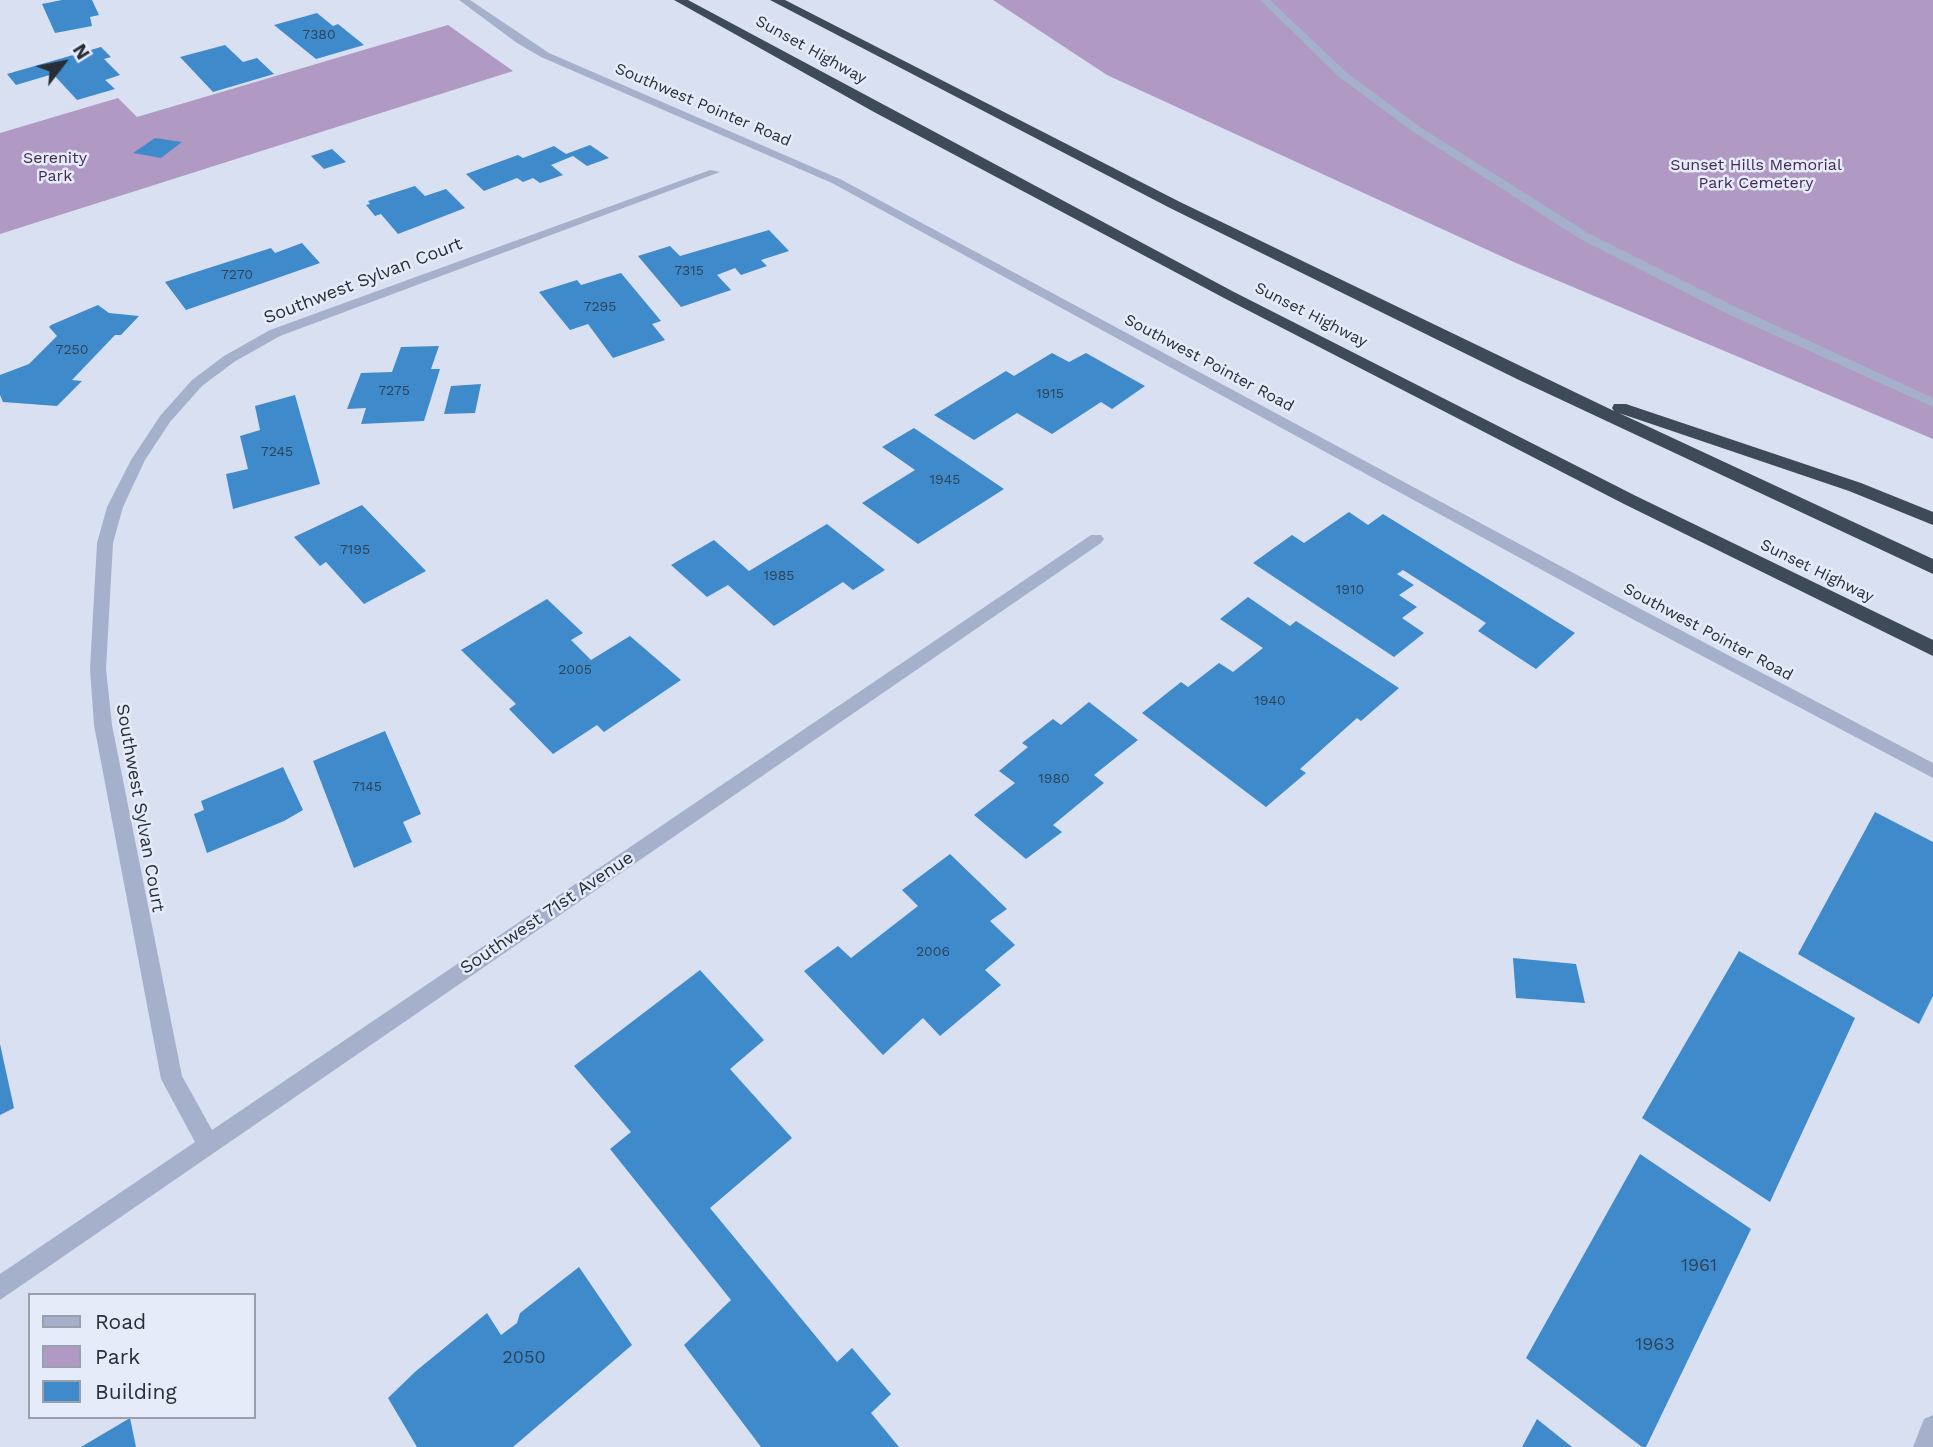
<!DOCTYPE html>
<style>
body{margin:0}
#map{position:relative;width:1933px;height:1447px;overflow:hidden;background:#d9e0f2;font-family:"Work Sans",sans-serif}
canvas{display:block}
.legend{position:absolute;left:28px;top:1293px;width:228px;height:126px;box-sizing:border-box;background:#e6ebfa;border:2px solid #9a9fac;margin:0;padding:9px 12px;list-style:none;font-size:21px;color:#272e36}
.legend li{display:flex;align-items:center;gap:14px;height:35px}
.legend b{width:35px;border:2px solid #9a9fac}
.north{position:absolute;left:28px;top:28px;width:70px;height:70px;-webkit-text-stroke:5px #e6ebfa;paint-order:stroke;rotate:58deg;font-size:19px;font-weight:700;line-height:28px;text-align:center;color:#272e36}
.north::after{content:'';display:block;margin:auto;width:24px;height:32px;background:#272e36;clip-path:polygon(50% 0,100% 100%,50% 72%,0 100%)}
</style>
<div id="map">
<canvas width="1933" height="1447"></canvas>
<ul class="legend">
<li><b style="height:9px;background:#a5b1cb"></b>Road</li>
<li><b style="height:19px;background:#b099c2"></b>Park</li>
<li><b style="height:19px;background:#3f8acb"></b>Building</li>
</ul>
<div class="north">N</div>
</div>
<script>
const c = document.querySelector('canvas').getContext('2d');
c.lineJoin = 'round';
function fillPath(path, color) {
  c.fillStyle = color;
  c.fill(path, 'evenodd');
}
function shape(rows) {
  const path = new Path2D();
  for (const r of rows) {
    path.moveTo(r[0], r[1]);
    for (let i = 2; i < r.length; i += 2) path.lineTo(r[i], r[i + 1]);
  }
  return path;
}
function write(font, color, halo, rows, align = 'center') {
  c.font = font + ' "Work Sans",sans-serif';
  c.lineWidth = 5;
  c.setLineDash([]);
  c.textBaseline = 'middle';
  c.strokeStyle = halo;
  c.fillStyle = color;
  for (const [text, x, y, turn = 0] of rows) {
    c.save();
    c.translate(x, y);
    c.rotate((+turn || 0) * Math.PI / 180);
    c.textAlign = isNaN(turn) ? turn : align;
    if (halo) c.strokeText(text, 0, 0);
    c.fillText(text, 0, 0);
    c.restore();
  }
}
fillPath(shape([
 [993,0,1933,0,1933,439,1516,263,1107,75],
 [448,25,513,71,0,234,0,133,118,98,137,117]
]), '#b099c2');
fillPath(shape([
 [62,0,92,0,99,15,90,17,92,26,55,33,42,4],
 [317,13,333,26,338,24,364,45,316,59,274,25],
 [225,45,243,62,257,58,274,74,213,92,180,57],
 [101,47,111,57,104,59,120,75,105,80,115,89,77,100,53,74,16,85,7,74],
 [155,138,182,142,161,158,133,153],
 [590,145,609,158,587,166,573,156,551,165,563,175,540,183,533,178,523,182,517,178,484,191,466,174,518,155,523,158,554,146,566,154],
 [332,149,346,162,324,169,311,156],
 [415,186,425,196,446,189,465,208,398,234,381,214,375,216,366,205,370,204,368,201],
 [769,230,789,251,761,260,767,266,741,275,735,268,717,275,731,290,681,307,638,256,670,246,680,256],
 [302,243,320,263,186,310,165,282,271,248,275,253],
 [621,273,661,321,652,324,665,340,613,358,588,324,570,330,539,292,577,280,581,285],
 [98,305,109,313,139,316,121,335,115,335,72,380,82,381,57,406,3,402,0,395,0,375,29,364,57,336,49,327,51,325],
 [439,346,431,369,440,369,424,421,361,424,366,408,347,409,361,373,392,372,401,347],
 [1052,353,1069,362,1086,353,1145,386,1112,409,1101,402,1052,434,1017,413,974,440,934,415,1006,371,1014,376],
 [481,384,475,413,444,414,451,386],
 [295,395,320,484,233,509,226,474,248,469,240,436,260,430,255,406],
 [914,428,1004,489,918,544,862,503,915,470,882,447],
 [362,505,426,571,364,604,326,562,320,566,294,537],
 [1349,512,1368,525,1383,514,1575,633,1536,669,1478,631,1486,623,1403,570,1397,574,1414,585,1399,595,1417,607,1402,618,1424,633,1394,657,1253,563,1292,535,1304,543],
 [827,524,885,570,853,590,843,582,774,626,728,585,707,597,671,565,714,540,749,571],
 [1248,597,1290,626,1296,621,1399,688,1361,721,1357,718,1300,769,1306,773,1266,807,1142,713,1181,682,1188,687,1219,663,1233,672,1263,648,1220,619],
 [547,599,583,633,571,640,591,660,630,636,681,680,604,732,597,725,553,754,509,709,516,704,461,650],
 [1089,702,1138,740,1094,775,1104,783,1053,825,1062,832,1026,859,974,815,1015,783,999,771,1028,747,1022,743,1053,719,1061,725],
 [385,731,421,814,403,822,412,842,354,868,313,761],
 [283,767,303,810,284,821,207,853,194,814,204,810,201,801],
 [1875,812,1933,842,1933,996,1919,1024,1798,954],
 [950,854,1007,909,990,921,1015,945,985,970,1001,985,940,1036,923,1018,883,1055,804,971,838,946,851,958,918,906,902,890],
 [1739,951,1855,1018,1770,1202,1642,1118],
 [1513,958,1576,964,1585,1003,1516,998],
 [700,970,764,1040,730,1069,792,1138,710,1208,837,1362,852,1348,891,1394,871,1413,899,1447,761,1447,684,1345,731,1300,610,1149,631,1132,574,1066],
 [0,1044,14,1108,0,1115],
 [1640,1154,1751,1229,1646,1447,1642,1447,1526,1358],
 [579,1267,632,1345,513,1447,417,1447,388,1398,416,1371,487,1313,501,1335,517,1323,520,1313],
 [130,1418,136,1447,81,1447],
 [1537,1419,1572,1447,1522,1447]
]), '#3f8acb');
fillPath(shape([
 [1260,0,1270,0,1346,72,1420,127,1588,233,1738,308,1933,398,1933,407,1728,314,1580,239,1412,131,1338,76,1260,0]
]), '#a5b1cb');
fillPath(shape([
 [459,0,470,0,549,53,840,179,1633,605,1933,763,1933,778,1621,613,832,183,541,57,517,43,459,0],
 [710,170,720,172,280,336,234,362,202,386,170,422,145,460,123,507,113,543,106,669,112,725,182,1076,212,1130,1091,535,1101,535,1104,539,1101,543,0,1300,0,1274,195,1142,161,1079,94,725,90,669,97,543,107,507,131,460,160,416,192,380,224,356,270,330,710,170],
 [1933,1415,1933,1447,1913,1447,1924,1419,1933,1415]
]), '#a5b1cb');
fillPath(shape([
 [674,0,688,0,1234,292,1636,496,1933,640,1933,656,1624,504,1224,298,874,112,674,0],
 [770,0,785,0,1180,202,1614,411,1612,408,1614,404,1626,404,1861,483,1933,512,1933,525,1849,491,1619,413,1933,559,1933,574,1519,380,1170,208,770,0]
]), '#3d4a57');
write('14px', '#2d455b', null, [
 ["7380",319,35],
 ["7315",689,271],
 ["7270",237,275],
 ["7295",600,307],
 ["7250",72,350],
 ["7275",394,391],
 ["1915",1050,394],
 ["7245",277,452],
 ["1945",945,480],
 ["7195",355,550],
 ["1985",779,576],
 ["1910",1350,590],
 ["2005",575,670],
 ["1940",1270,701],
 ["1980",1054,779],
 ["7145",367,787],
 ["2006",933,952]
]);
write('16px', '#272e36', '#e6ebfa', [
 ["Sunset Highway",811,50,29],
 ["Southwest Pointer Road",703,105,23],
 ["Sunset Highway",1311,315,27],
 ["Southwest Pointer Road",1209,363,28],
 ["Sunset Highway",1817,571,26],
 ["Southwest Pointer Road",1708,632,28]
]);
write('16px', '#432955', '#e6ebfa', [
 ["Serenity",55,158],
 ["Park",55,176],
 ["Sunset Hills Memorial",1756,165],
 ["Park Cemetery",1756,183]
]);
write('18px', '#272e36', '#e6ebfa', [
 ["Southwest Sylvan Court",363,281,-21],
 ["Southwest Sylvan Court",140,808,80],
 ["Southwest 71st Avenue",547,913,-34]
]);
write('18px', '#2d455b', null, [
 ["1961",1699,1266],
 ["1963",1655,1345],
 ["2050",524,1358]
]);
</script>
